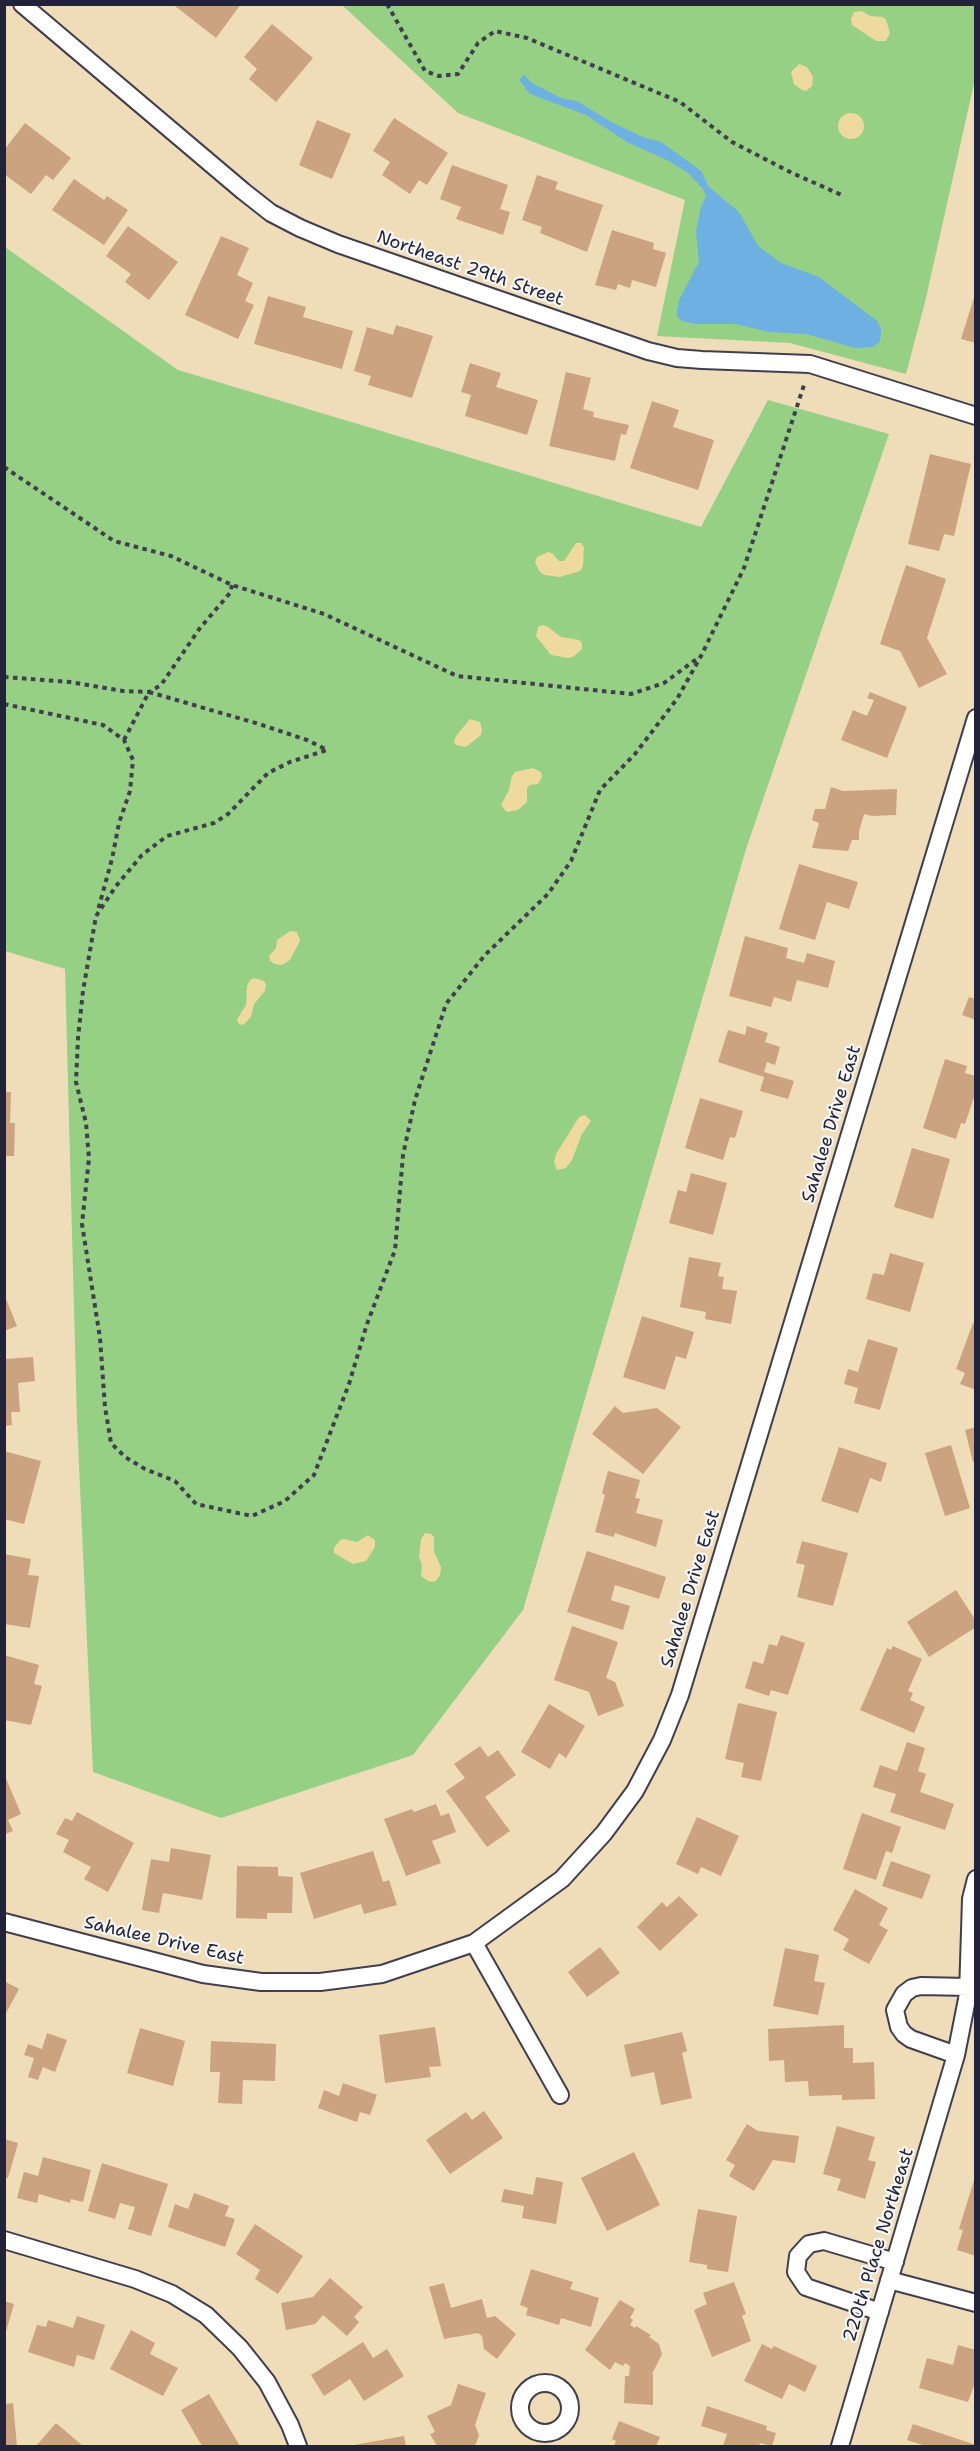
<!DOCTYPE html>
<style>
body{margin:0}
#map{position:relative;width:980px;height:2451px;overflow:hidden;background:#efdcb9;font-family:"Shantell Sans",sans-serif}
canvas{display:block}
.frame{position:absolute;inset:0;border:6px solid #22223b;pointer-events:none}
</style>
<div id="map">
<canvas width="980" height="2451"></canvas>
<div class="frame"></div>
</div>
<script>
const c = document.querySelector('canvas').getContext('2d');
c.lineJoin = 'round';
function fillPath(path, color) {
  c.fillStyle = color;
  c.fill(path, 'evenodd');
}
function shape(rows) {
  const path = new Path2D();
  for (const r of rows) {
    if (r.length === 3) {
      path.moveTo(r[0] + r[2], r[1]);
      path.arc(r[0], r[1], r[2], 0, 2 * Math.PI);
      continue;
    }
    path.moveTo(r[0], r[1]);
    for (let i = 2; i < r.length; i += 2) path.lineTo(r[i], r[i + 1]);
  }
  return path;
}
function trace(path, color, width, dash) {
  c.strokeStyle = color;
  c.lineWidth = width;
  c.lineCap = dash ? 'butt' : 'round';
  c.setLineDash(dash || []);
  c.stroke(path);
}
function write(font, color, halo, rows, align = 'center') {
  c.font = font + ' "Shantell Sans",sans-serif';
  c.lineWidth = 4.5;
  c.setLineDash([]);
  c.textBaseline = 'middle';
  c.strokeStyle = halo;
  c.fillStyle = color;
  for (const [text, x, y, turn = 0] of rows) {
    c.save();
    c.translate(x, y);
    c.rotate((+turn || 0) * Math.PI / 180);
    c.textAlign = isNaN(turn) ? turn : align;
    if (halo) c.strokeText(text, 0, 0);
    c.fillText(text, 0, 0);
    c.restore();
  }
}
fillPath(shape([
 [342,5,973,5,976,9,975,79,925,302,906,374,790,343,657,336,685,200,458,113],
 [5,247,178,370,701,527,768,400,889,434,747,846,523,1610,413,1755,221,1818,93,1772,77,1421,65,969,5,951]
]), '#95d084');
fillPath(shape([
 [862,11,870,16,883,17,886,20,890,33,886,41,876,41,852,25,851,19,854,12],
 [799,64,807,67,813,77,812,86,806,91,802,90,794,84,791,72],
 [851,126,13],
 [576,543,581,543,584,547,583,566,580,571,560,577,544,575,540,572,535,563,537,557,548,552,552,553,559,561,564,561],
 [542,625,548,627,561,637,579,640,582,643,582,649,573,657,568,658,551,655,536,636,538,627],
 [470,719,480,722,482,730,481,735,466,747,456,745,454,742,456,736],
 [533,768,541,772,542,777,538,784,530,785,527,788,527,802,518,810,507,812,504,809,501,805,509,790,512,776,515,772],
 [290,931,297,932,300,941,290,960,282,965,275,964,270,961,269,956,276,948,277,940],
 [254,978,264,981,266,985,265,991,254,1004,251,1017,243,1025,239,1024,237,1019,246,1005,247,986,250,980],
 [585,1115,591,1121,582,1134,572,1160,566,1168,557,1170,554,1162,556,1154,579,1117],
 [425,1533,431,1534,434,1537,434,1552,441,1567,440,1575,436,1581,432,1582,428,1581,421,1576,422,1565,419,1557,421,1539],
 [368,1535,375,1540,375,1547,366,1561,353,1564,334,1553,334,1548,340,1540,344,1539,357,1542]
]), '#eeda9e');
fillPath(shape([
 [524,75,532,83,563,99,577,101,613,123,643,137,661,142,701,171,709,187,739,212,758,246,781,263,819,277,877,321,881,328,880,342,873,347,855,348,806,334,769,332,735,324,696,324,682,321,677,317,677,310,680,298,699,262,696,231,701,207,706,196,703,189,688,173,669,161,627,142,586,115,530,94,520,81,521,77]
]), '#6fb0e3');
fillPath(shape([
 [176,4,241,4,216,38,175,6],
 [272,24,313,58,276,102,249,79,257,69,244,57],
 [394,118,448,153,427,185,419,180,410,194,382,175,390,162,373,151],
 [317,120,351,134,332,179,299,165],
 [25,123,71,158,53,180,46,175,31,194,4,174,4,150],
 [452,165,508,185,500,209,510,212,503,235,456,219,461,207,440,199],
 [537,175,558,182,555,189,603,205,587,252,540,233,542,227,522,220],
 [74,179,104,200,107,196,128,210,104,245,52,210],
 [128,226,178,262,149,300,125,282,131,274,106,256],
 [612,230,654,243,653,249,666,253,656,287,632,280,630,288,618,284,616,290,595,285],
 [221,236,249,248,237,275,253,283,245,301,254,305,238,339,185,315],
 [976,291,976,343,961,339],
 [268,296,306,307,303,317,353,331,342,369,254,344],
 [396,325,433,336,412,398,368,385,371,376,354,371,367,327,393,335],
 [470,363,501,373,496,387,538,400,527,435,465,416,471,395,461,392],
 [566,372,591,378,583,409,594,412,593,417,629,425,626,435,621,434,615,461,549,446],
 [652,401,679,410,673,427,714,440,698,490,630,468],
 [930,454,971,464,954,536,944,534,939,551,908,544],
 [906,565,946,579,927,638,947,674,919,688,900,651,880,644],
 [870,692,907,707,887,758,841,740,853,710,867,716,874,700,867,698],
 [831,787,843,791,897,789,896,815,872,816,864,814,859,831,859,840,852,840,848,851,812,848,819,823,812,820,815,809,825,809],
 [799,864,858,882,849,909,827,902,815,940,779,929],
 [745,936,788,948,786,958,804,963,807,953,835,961,828,988,797,980,791,1002,774,997,771,1007,729,996],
 [969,997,976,999,976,1020,962,1015],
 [747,1026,768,1033,765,1042,780,1047,775,1065,767,1062,764,1072,794,1081,788,1099,760,1091,764,1077,718,1062,728,1030,745,1035],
 [945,1059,967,1066,965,1073,976,1076,976,1091,965,1124,961,1123,956,1139,923,1128],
 [4,1092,11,1092,10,1123,15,1123,14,1156,4,1156],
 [700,1098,743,1111,735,1138,730,1137,723,1160,685,1148],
 [912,1148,950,1159,933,1219,894,1207],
 [691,1173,727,1183,713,1235,669,1223,678,1190,686,1192],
 [890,1253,924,1263,910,1312,866,1299,873,1273,884,1275],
 [689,1257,721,1263,718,1276,724,1277,722,1289,737,1291,731,1324,705,1319,706,1312,680,1307],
 [4,1294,17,1326,4,1331],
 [642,1316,694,1332,686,1359,676,1356,665,1390,623,1377],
 [973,1323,976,1324,976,1390,960,1384,965,1373,956,1369],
 [868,1339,898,1348,880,1410,854,1403,858,1388,844,1384,848,1369,858,1372],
 [33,1357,35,1381,18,1383,20,1412,11,1412,12,1425,4,1426,4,1359],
 [615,1406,623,1413,657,1408,681,1427,643,1474,592,1434],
 [976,1427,976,1461,973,1462,965,1430],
 [951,1445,970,1508,945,1516,925,1453],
 [839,1447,887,1463,881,1482,870,1478,858,1513,821,1501],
 [4,1451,41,1461,24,1524,4,1519],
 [608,1471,640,1480,635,1498,640,1499,636,1513,663,1520,656,1547,615,1533,614,1537,595,1532,605,1495,602,1493],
 [802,1541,848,1553,833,1606,797,1597,805,1565,796,1563],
 [587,1551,666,1577,659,1599,615,1585,611,1600,630,1606,623,1630,567,1612],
 [4,1554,31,1559,28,1575,39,1576,30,1628,4,1624],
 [956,1590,976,1621,976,1627,929,1657,907,1622],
 [572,1626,618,1642,606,1678,615,1682,624,1706,598,1716,589,1692,554,1680],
 [781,1635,805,1643,788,1695,771,1690,769,1696,745,1688,753,1661,763,1664,769,1644,777,1646],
 [893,1646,922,1659,908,1691,913,1693,910,1700,925,1707,914,1733,860,1710,887,1648,891,1650],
 [4,1655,39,1665,34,1684,42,1686,31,1725,4,1720],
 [738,1703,777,1712,761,1781,741,1777,744,1763,725,1759],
 [549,1704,585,1726,566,1758,559,1753,550,1769,521,1752],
 [907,1742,925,1748,918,1771,926,1774,920,1792,954,1804,945,1830,890,1812,896,1794,873,1787,880,1765,897,1771],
 [480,1746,488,1757,498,1750,516,1775,485,1797,510,1831,487,1847,446,1791,465,1778,454,1764],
 [5,1776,21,1814,8,1820,13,1831,5,1834],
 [436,1804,441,1816,449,1813,456,1832,432,1841,441,1863,406,1876,384,1819,412,1809,414,1812],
 [77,1812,134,1843,108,1892,84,1879,91,1867,63,1852,69,1840,56,1834,65,1818,72,1821],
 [862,1813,901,1827,892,1853,886,1851,876,1880,843,1869],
 [697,1817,739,1836,721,1876,701,1867,698,1874,676,1864],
 [171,1848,211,1855,202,1900,163,1893,159,1913,142,1910,151,1859,169,1862],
 [373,1851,383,1882,389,1880,397,1905,364,1914,361,1904,314,1919,300,1873],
 [891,1861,931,1875,922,1899,882,1886],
 [237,1866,278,1867,278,1876,293,1877,292,1913,267,1913,267,1919,236,1918],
 [855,1889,888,1908,879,1925,888,1930,869,1964,843,1950,849,1939,833,1930],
 [679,1896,698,1915,660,1951,637,1927,662,1902,667,1907],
 [600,1947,620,1973,587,1997,568,1972],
 [785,1948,819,1955,814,1981,825,1983,818,2015,773,2006],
 [4,1981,19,1989,4,2017],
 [844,2025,844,2048,853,2048,853,2063,874,2062,875,2099,842,2100,842,2095,809,2096,808,2081,785,2082,784,2060,769,2061,768,2029],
 [435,2027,441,2066,429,2067,431,2077,385,2083,379,2035],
 [140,2028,185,2041,173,2086,127,2073],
 [682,2032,687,2051,682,2053,692,2098,661,2105,654,2072,631,2077,624,2045],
 [47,2033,67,2040,55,2072,43,2067,38,2080,28,2077,34,2058,24,2055,28,2044,42,2049],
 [211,2041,276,2044,275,2081,243,2080,242,2104,218,2103,220,2072,210,2072],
 [343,2083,377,2095,370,2115,360,2112,357,2122,318,2108,324,2090,339,2096],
 [484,2111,503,2138,450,2174,426,2140,466,2112,472,2120],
 [747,2124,758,2131,799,2136,795,2163,773,2160,754,2191,729,2176,735,2165,726,2160],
 [837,2126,875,2137,868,2160,876,2162,865,2199,837,2190,841,2179,823,2174],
 [4,2139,18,2143,8,2178,4,2177],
 [634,2152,660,2205,607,2231,581,2178],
 [43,2157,91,2170,83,2202,71,2199,70,2203,39,2194,37,2203,17,2198,24,2172,38,2176],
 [102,2163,168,2184,151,2236,128,2229,135,2207,120,2203,115,2219,88,2211],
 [536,2177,563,2182,556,2224,522,2218,524,2206,501,2202,504,2189,533,2195],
 [975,2177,976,2177,976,2256,957,2250,963,2230,959,2229],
 [194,2193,229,2206,225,2216,235,2219,225,2247,168,2227,175,2204,188,2209],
 [698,2209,737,2216,728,2272,707,2269,707,2265,689,2262],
 [255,2224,303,2256,278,2294,255,2279,260,2270,236,2254],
 [531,2269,573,2282,570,2289,599,2298,591,2327,561,2318,559,2325,526,2315,528,2308,520,2305],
 [330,2278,363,2307,354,2317,359,2322,347,2336,323,2315,315,2324,286,2330,281,2303,313,2297],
 [734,2282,746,2314,742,2316,751,2341,712,2357,694,2310,707,2304,703,2293],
 [444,2283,451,2308,482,2299,487,2318,495,2316,516,2334,497,2359,484,2349,482,2336,478,2333,444,2339,429,2287],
 [620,2300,635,2309,630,2318,633,2320,630,2325,635,2328,636,2326,651,2335,649,2337,659,2344,662,2354,652,2374,653,2374,653,2405,624,2403,625,2376,629,2376,630,2366,625,2363,623,2366,615,2362,610,2370,585,2350],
 [4,2301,14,2304,5,2335,4,2335],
 [77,2316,105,2325,94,2360,77,2355,74,2367,28,2352,37,2325,46,2327,48,2320,73,2328],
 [131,2330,155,2343,150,2354,178,2368,163,2396,110,2369],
 [363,2342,373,2358,387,2349,404,2376,364,2401,350,2379,324,2396,311,2375],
 [762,2344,772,2349,774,2346,817,2366,805,2392,789,2384,782,2399,744,2381],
 [958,2345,976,2350,976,2380,968,2402,919,2388,927,2358,953,2365],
 [458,2384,486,2393,475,2425,479,2435,476,2444,471,2446,437,2446,430,2434,435,2432,427,2416,451,2405],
 [209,2394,240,2446,202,2446,181,2410],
 [13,2403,17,2446,5,2446,5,2404],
 [707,2406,767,2426,766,2430,776,2433,772,2446,760,2443,759,2446,723,2446,727,2434,701,2426],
 [619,2421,660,2437,656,2446,614,2446,616,2441,612,2439],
 [56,2423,83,2446,36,2446],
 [913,2424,976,2445,976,2446,926,2446,907,2440],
 [404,2436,406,2446,354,2446,354,2445]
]), '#cba380');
const minor = shape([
 [22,4,243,191,271,213,300,228,338,244,648,351,677,358,702,360,810,364,976,416],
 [4,1922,203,1974,261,1982,320,1982,382,1974,474,1943,562,1879,604,1833,635,1791,662,1740,680,1695,976,718],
 [474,1943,560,2095],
 [956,2055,911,2039,904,2034,899,2027,895,2010,904,1994,912,1988,921,1986,968,1987],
 [4,2240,135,2279,172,2294,206,2315,240,2348,267,2382,290,2425,298,2446],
 [889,2280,976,2303],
 [880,2312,806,2287,796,2272,798,2256,809,2244,824,2241,895,2262],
 [545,2408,25],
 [840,2446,956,2055,968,1994,971,1899,976,1879]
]);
trace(minor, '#413e4e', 20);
trace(shape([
 [387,4,425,71,439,76,458,74,478,43,495,31,527,38,680,102,732,142,792,173,844,196],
 [4,467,114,541,171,556,232,585,324,614,457,676,631,694,664,683,698,658],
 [4,677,70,682,123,691,149,692,161,685,200,628,230,593,232,585],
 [4,704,103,725,124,740,133,760,130,791,119,823,112,859,98,910],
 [124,740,149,692,259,724,307,740,327,750,290,762,268,773,228,814,214,823,167,836,142,855,116,886,96,916,83,991,78,1038,76,1082,86,1123,89,1158,82,1224,100,1338,105,1407,111,1443,125,1457,145,1469,175,1481,196,1504,252,1516,285,1501,314,1475,349,1384,367,1324,395,1250,403,1155,415,1100,446,1004,485,955,548,894,571,861,600,790,635,754,677,699,701,656,744,568,805,382]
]), '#413e4e', 4, [4.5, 4.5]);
trace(minor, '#fff', 16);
write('18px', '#22223b', '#f6f6f2', [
 ["Northeast 29th Street",470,269,19],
 ["Sahalee Drive East",832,1124,-73],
 ["Sahalee Drive East",691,1589,-73],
 ["Sahalee Drive East",164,1941,13],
 ["220th Place Northeast",879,2245,-73]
]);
</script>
